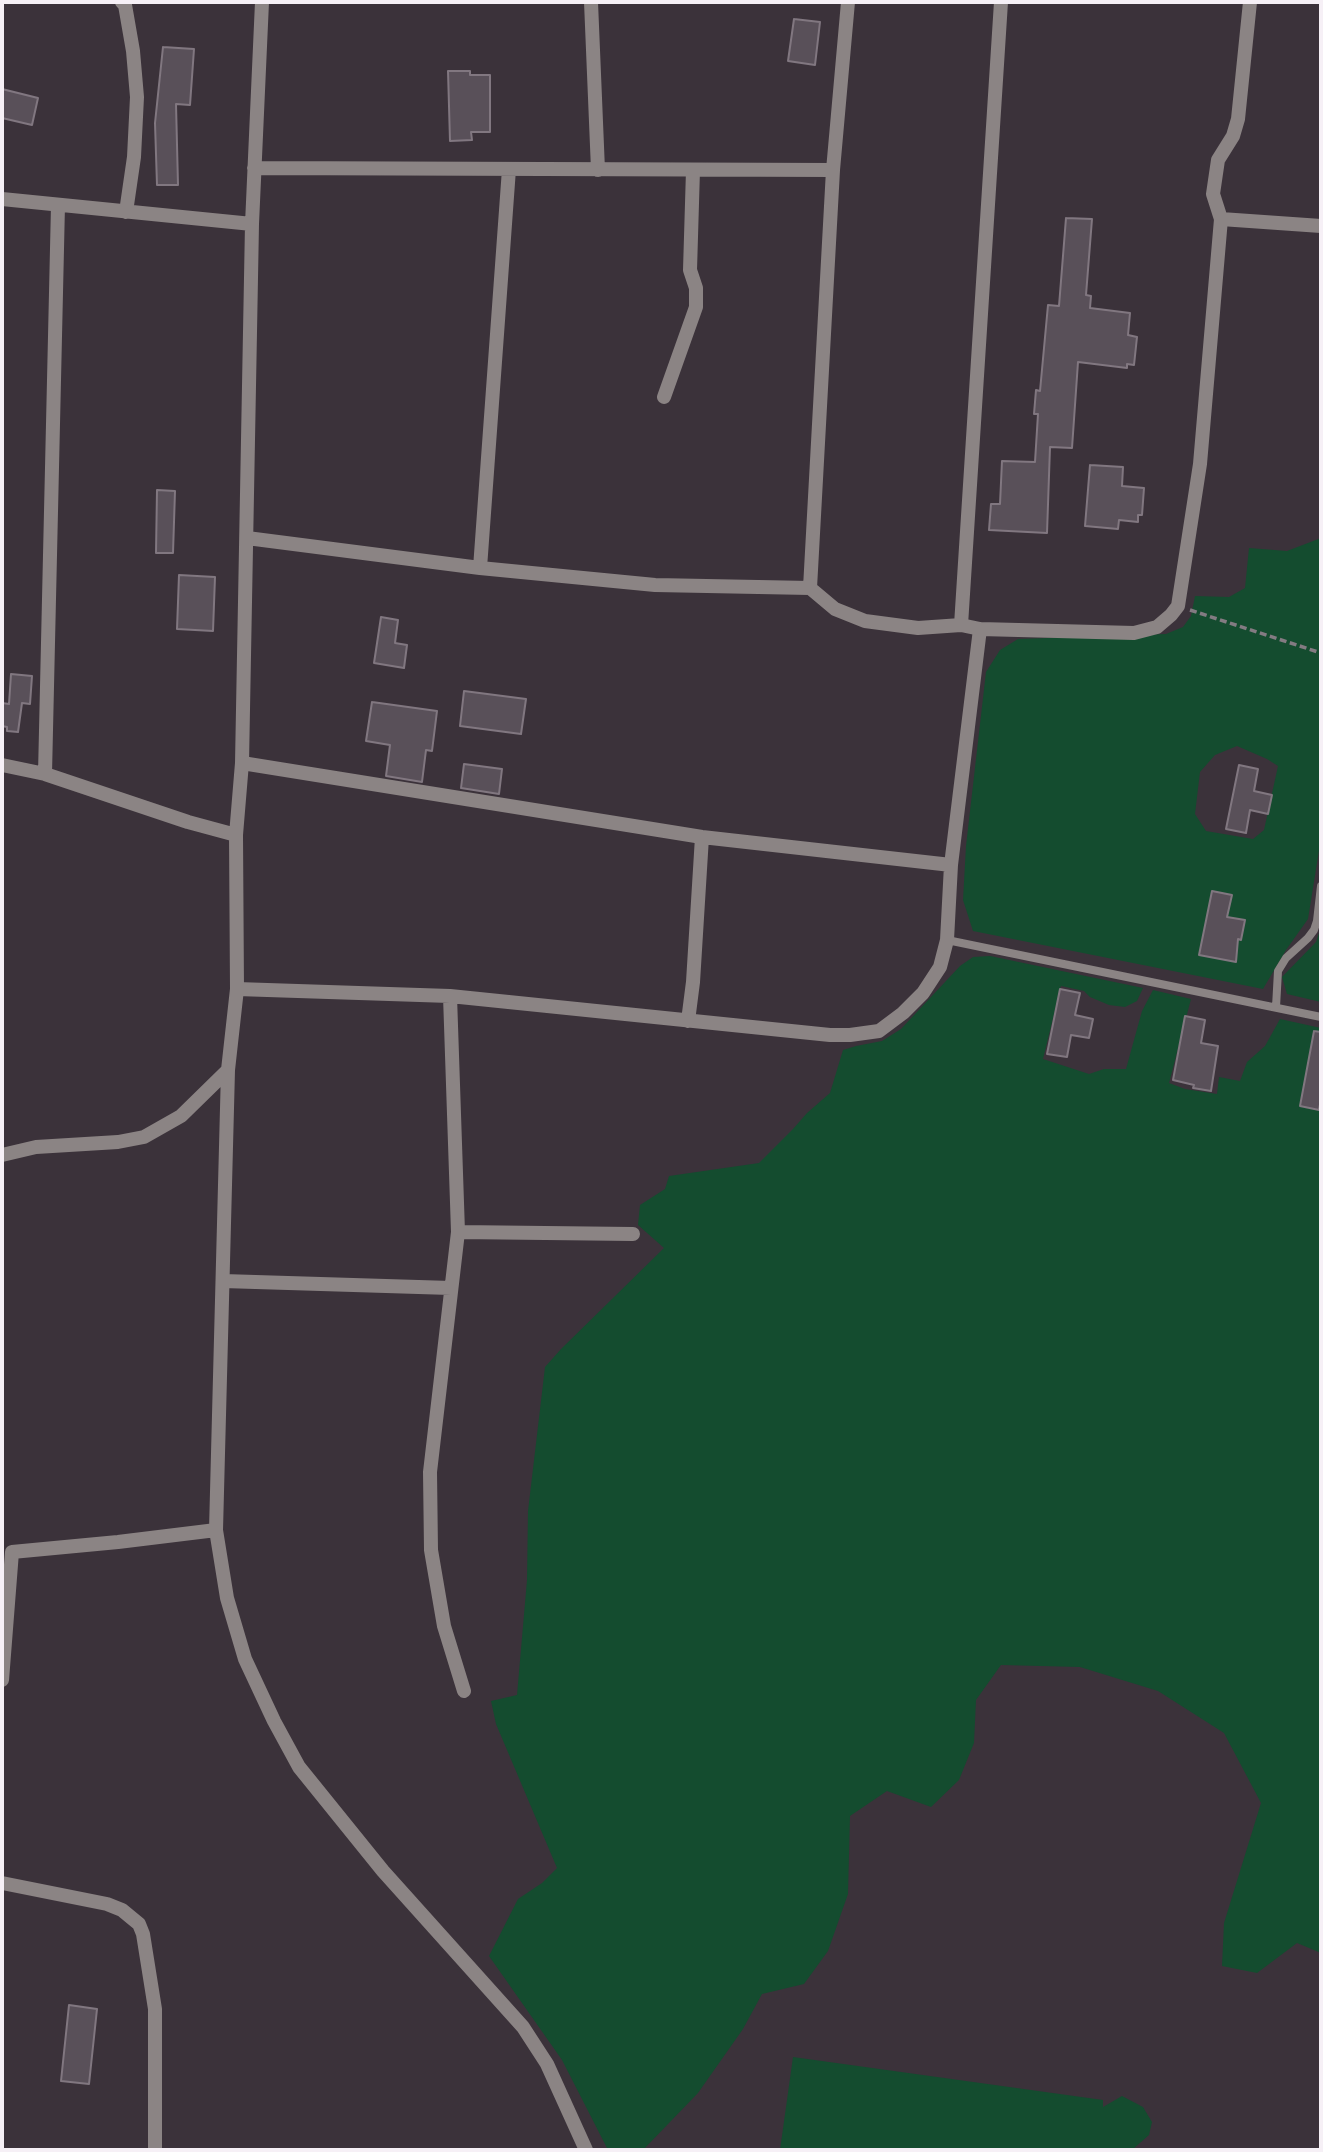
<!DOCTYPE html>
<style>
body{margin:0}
#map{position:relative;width:1323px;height:2152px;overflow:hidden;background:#3b323a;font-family:"PT Sans",sans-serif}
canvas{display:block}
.frame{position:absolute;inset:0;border:4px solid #f6f0f6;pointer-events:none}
</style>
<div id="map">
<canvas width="1323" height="2152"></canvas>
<div class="frame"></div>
</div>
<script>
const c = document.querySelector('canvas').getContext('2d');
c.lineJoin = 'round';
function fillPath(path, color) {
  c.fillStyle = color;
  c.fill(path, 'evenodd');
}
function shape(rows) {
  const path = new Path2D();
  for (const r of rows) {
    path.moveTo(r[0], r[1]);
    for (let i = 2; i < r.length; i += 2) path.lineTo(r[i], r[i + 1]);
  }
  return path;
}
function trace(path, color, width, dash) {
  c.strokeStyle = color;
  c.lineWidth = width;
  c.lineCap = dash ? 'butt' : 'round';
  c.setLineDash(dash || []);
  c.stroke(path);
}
fillPath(shape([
 [1321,538,1321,838,1308,919,1286,950,1263,989,973,931,963,900,966,846,986,672,1000,650,1018,639,1166,634,1183,627,1191,616,1195,596,1229,597,1245,588,1249,548,1287,551],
 [1237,746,1267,759,1278,766,1264,830,1253,839,1206,831,1195,814,1200,772,1215,755],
 [1321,927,1321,1002,1287,994,1282,977,1316,942],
 [990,956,1143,988,1137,1001,1125,1007,1109,1005,1090,997,1084,991,1061,986,1043,1059,1089,1074,1104,1069,1126,1069,1142,1011,1153,990,1191,999,1169,1083,1185,1089,1217,1094,1219,1077,1240,1081,1247,1062,1265,1046,1280,1019,1321,1028,1321,1953,1297,1943,1257,1973,1222,1966,1224,1923,1261,1803,1224,1733,1158,1691,1080,1667,1001,1665,976,1700,974,1743,959,1780,931,1807,887,1791,850,1816,848,1894,828,1951,804,1984,762,1994,743,2029,698,2093,643,2150,608,2150,562,2060,489,1956,518,1899,542,1883,557,1868,496,1724,491,1701,517,1695,527,1580,528,1511,545,1367,561,1349,664,1248,638,1225,640,1205,665,1189,669,1176,759,1163,793,1129,807,1113,830,1093,843,1050,856,1046,882,1041,901,1029,960,966,973,957],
 [793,2057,1103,2100,1103,2107,1122,2096,1143,2107,1152,2122,1149,2135,1132,2150,780,2150]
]), '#144c2f');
const building = shape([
 [794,19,820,22,815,65,788,61,794,19],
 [163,47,194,49,190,105,176,104,178,185,157,185,155,123,163,47],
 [448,71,470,71,470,75,490,75,490,132,471,132,472,140,450,141,448,71],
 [2,89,38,98,32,125,2,118,2,89],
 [1066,218,1092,219,1086,295,1091,296,1090,308,1130,313,1128,335,1137,337,1134,365,1127,364,1127,368,1078,362,1072,448,1050,447,1047,533,989,530,991,504,1000,504,1002,461,1035,462,1038,414,1034,414,1036,390,1040,391,1048,305,1059,306,1066,218],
 [1090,465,1123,467,1122,486,1144,488,1142,515,1138,515,1138,522,1119,520,1118,529,1085,526,1090,465],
 [157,490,175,491,173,553,156,553,157,490],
 [179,575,215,577,213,631,177,629,179,575],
 [381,617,398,620,395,643,407,645,404,668,374,663,381,617],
 [11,674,32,676,30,704,22,703,18,732,7,731,7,727,2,726,2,703,9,704,11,674],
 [464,691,526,699,521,734,460,726,464,691],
 [372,702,437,711,432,751,426,750,422,782,386,776,390,745,366,741,372,702],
 [464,764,502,769,499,794,461,788,464,764],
 [1239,765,1258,769,1254,791,1272,795,1268,814,1250,810,1246,833,1226,829,1239,765],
 [1212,891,1232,895,1227,917,1245,920,1241,940,1238,939,1236,962,1199,955,1212,891],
 [1060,989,1080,993,1075,1015,1093,1019,1089,1038,1071,1035,1067,1057,1047,1054,1060,989],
 [1185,1016,1205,1020,1201,1043,1218,1046,1211,1091,1193,1088,1194,1085,1173,1080,1185,1016],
 [1314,1031,1321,1032,1321,1099,1319,1110,1300,1106,1314,1031],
 [69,2005,97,2009,89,2084,61,2081,69,2005]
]);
fillPath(building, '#595059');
trace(building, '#817780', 2);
trace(shape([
 [1190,610,1321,653]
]), '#837b82', 3.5, [7, 3.5]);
trace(shape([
 [947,940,1321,1017],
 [1276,1007,1278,971,1286,958,1308,938,1314,930,1317,921,1321,886]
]), '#8b8484', 8);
trace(shape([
 [122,2,125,5,133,51,137,97,134,157,126,212],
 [262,2,252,224,242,763,236,835,237,989,228,1070,216,1530,227,1598,245,1659,274,1721,299,1767,383,1871,523,2027,547,2064,586,2150],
 [591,2,598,170],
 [848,2,833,170,810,588,835,609,865,621,918,628,961,625,980,629,1134,633,1157,627,1171,615,1178,606,1200,464,1221,219,1213,194,1218,160,1233,136,1238,119,1250,2],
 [254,168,833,170],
 [2,199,252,224],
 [1221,219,1321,226],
 [664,397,696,307,696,288,690,270,693,170],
 [247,538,480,568,655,585,810,588],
 [480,568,509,169],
 [961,625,1001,2],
 [242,763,702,837,951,865],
 [2,765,45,774,188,822,236,835],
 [45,774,58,205],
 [237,989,450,996,830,1035,850,1035,879,1031,903,1013,923,993,940,967,947,940,951,865,980,629],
 [450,996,458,1232,430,1472,431,1550,444,1626,464,1691],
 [688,1021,693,982,702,837],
 [2,1155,36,1147,118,1142,144,1137,181,1116,228,1070],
 [458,1232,633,1234],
 [223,1281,451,1288],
 [2,1680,12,1552,118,1542,216,1530],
 [2,1883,107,1904,122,1910,139,1924,143,1934,155,2009,155,2150]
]), '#8b8484', 14);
</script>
